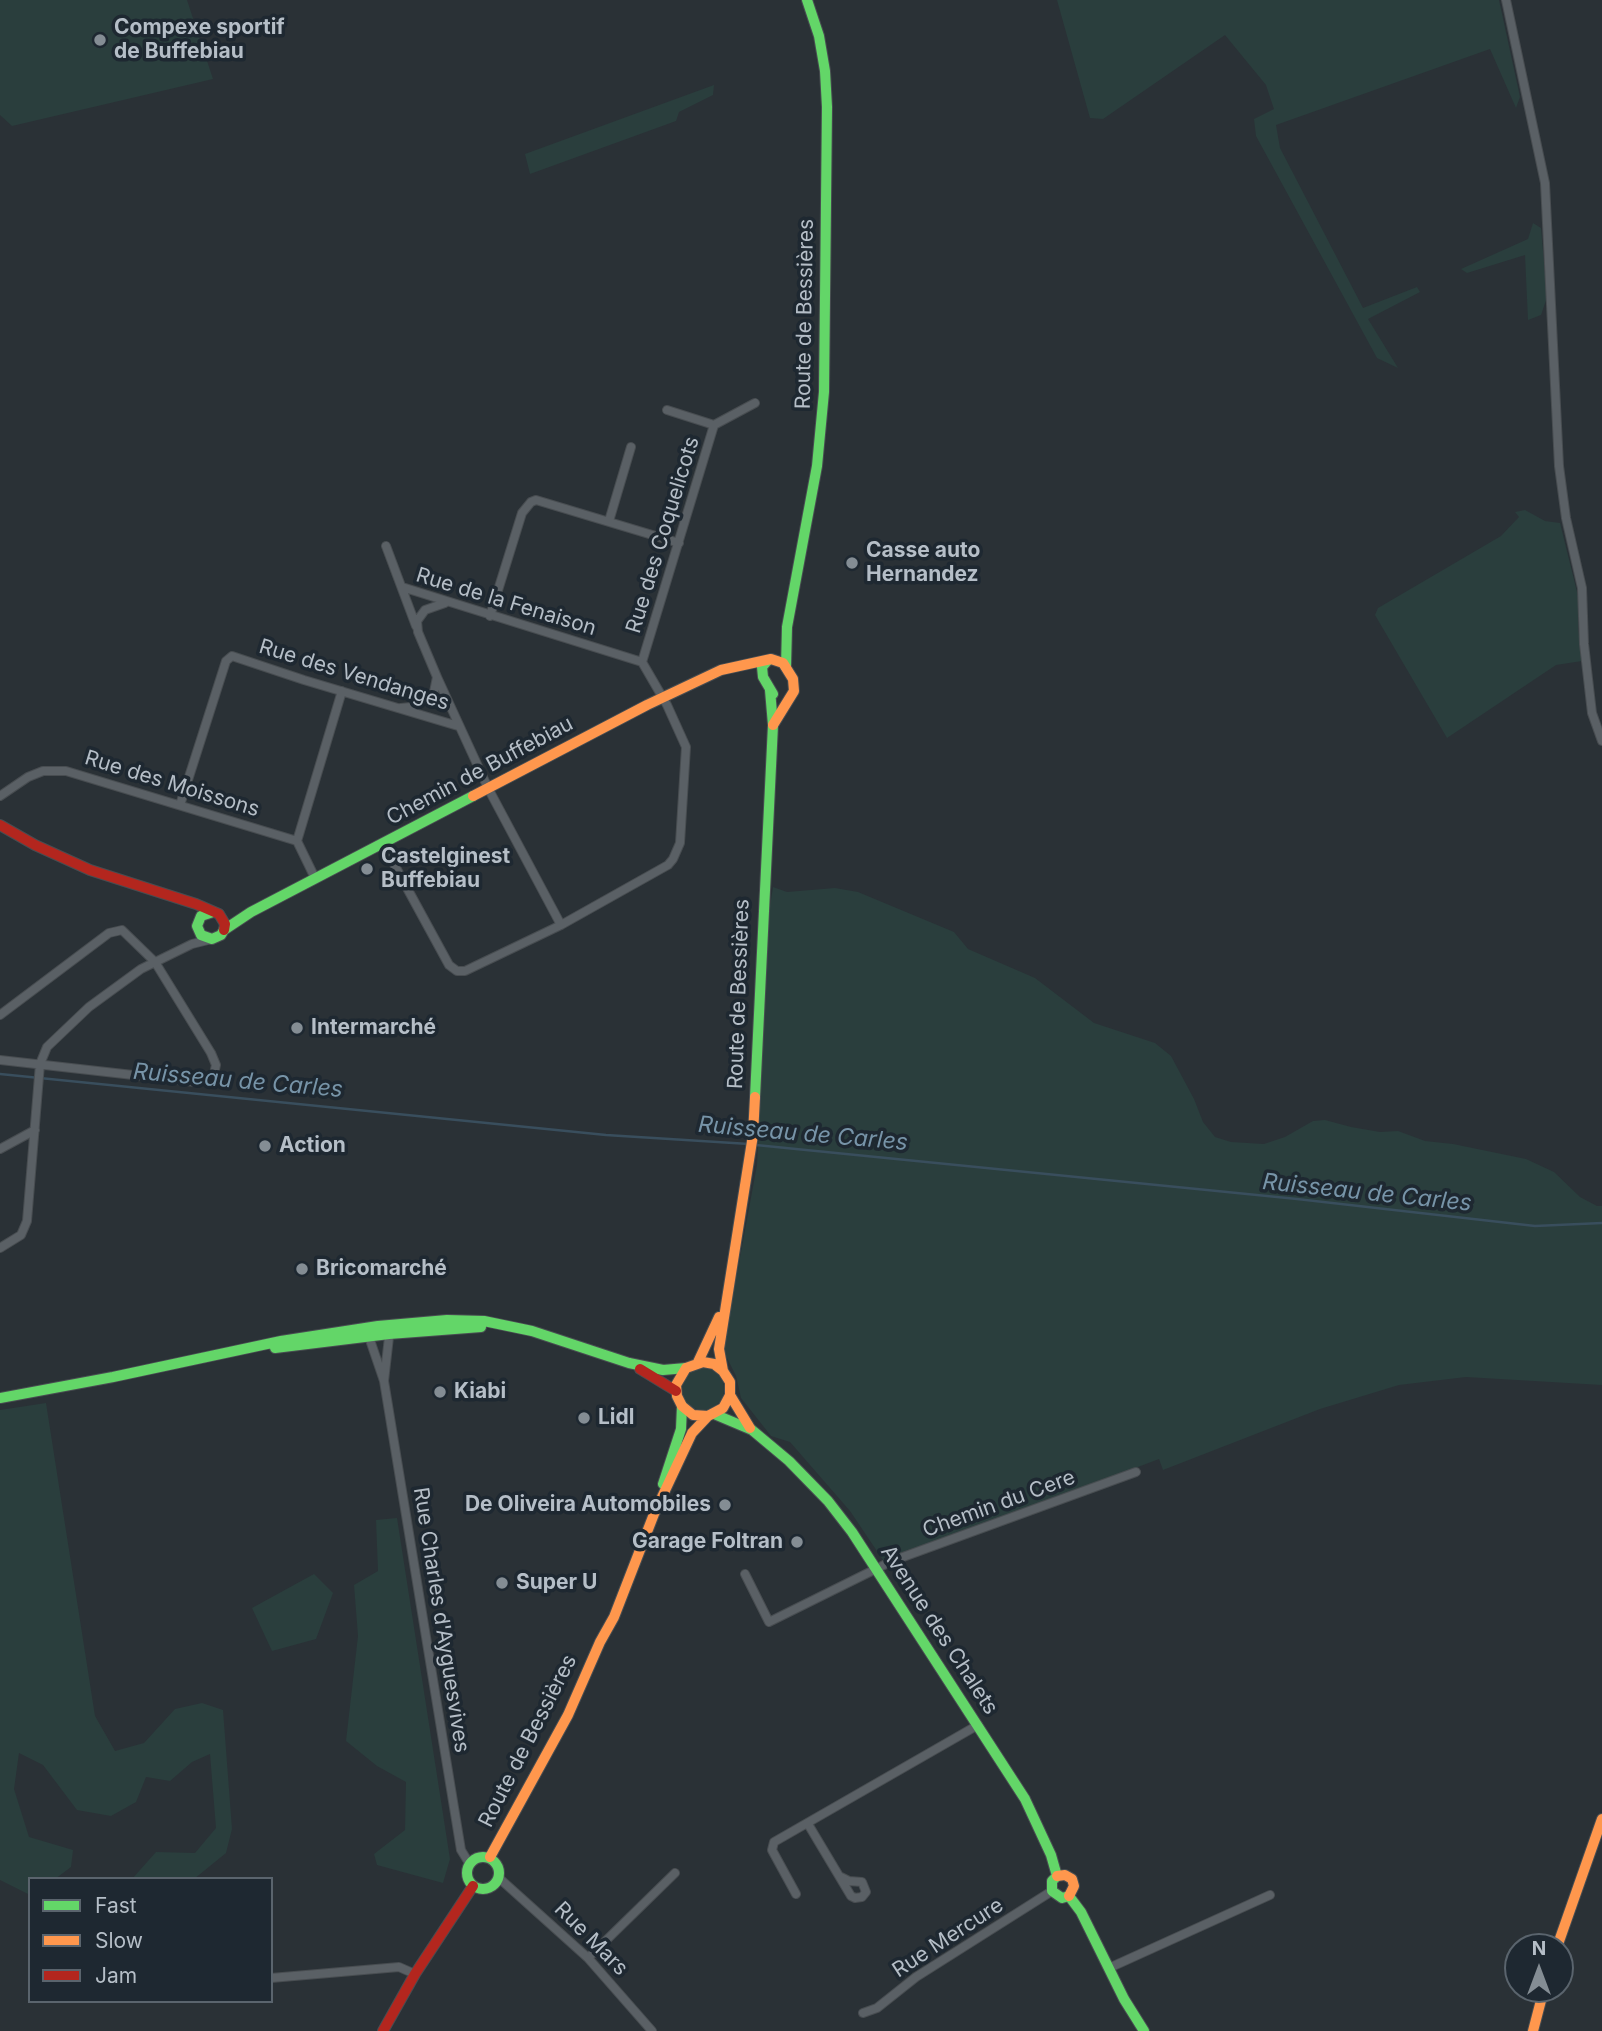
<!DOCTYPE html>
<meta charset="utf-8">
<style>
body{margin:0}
#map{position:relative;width:1602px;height:2031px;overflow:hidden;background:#2a3136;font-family:Inter,sans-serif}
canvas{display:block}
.legend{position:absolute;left:28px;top:1877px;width:245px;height:126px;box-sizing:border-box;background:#1e2831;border:2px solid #5a646d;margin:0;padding:9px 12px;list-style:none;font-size:21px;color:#b5bec7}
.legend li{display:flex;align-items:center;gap:14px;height:35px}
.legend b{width:35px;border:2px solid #5a646d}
.north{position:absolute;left:1504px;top:1933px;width:70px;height:70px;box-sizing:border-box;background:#1e2831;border:2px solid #5a646d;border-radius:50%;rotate:0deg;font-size:19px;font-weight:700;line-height:28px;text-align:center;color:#b5bec7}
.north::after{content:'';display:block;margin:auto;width:24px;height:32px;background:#848d94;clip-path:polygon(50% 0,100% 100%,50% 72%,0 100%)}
</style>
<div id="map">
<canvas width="1602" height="2031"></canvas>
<ul class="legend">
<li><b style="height:9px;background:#63d668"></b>Fast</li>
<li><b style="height:9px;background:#ff974d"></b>Slow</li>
<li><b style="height:9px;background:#b3261e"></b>Jam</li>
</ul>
<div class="north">N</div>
</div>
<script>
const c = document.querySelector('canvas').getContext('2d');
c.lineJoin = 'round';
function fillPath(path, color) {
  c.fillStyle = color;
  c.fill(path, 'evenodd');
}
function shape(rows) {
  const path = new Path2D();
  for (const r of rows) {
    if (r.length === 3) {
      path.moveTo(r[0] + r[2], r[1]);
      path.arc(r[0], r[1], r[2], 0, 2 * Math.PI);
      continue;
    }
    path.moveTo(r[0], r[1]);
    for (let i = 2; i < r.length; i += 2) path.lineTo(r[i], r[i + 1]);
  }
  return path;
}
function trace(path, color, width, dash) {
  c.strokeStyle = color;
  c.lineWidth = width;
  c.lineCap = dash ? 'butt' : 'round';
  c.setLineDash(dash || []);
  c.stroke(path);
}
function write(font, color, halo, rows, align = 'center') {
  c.font = font + ' Inter,sans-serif';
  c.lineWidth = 7;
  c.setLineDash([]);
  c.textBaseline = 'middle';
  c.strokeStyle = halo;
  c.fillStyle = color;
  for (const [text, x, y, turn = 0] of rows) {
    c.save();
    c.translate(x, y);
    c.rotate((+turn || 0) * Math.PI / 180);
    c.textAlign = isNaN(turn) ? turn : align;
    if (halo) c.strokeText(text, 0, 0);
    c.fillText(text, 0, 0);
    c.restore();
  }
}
fillPath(shape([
 [0,0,187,0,213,79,12,126,0,115],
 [1057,0,1499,0,1520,97,1516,108,1490,49,1276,125,1280,148,1363,308,1417,287,1420,292,1368,319,1398,368,1377,358,1256,136,1254,119,1274,109,1266,85,1225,35,1103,119,1090,118],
 [714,85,713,95,679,112,676,121,530,174,525,154],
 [1533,223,1541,228,1547,297,1541,315,1528,320,1525,255,1467,273,1461,269,1528,239],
 [1525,510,1545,521,1560,523,1579,600,1578,628,1582,661,1556,665,1447,738,1375,615,1378,608,1501,536,1519,517,1515,512],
 [773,887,787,892,835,888,858,892,954,932,968,949,1035,978,1094,1023,1155,1043,1171,1056,1194,1099,1203,1122,1215,1137,1231,1142,1264,1144,1285,1137,1313,1121,1325,1120,1351,1127,1380,1132,1398,1131,1425,1141,1453,1144,1526,1159,1554,1172,1580,1197,1597,1206,1602,1206,1602,1385,1466,1377,1399,1385,1320,1409,1163,1470,1159,1459,885,1563,850,1511,790,1442,771,1436,741,1398,736,1376,723,1350,757,1165,770,906],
 [703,1389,21],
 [46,1403,95,1716,115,1751,144,1743,175,1709,202,1703,223,1710,232,1829,226,1853,194,1879,132,1879,156,1852,195,1853,216,1828,210,1754,192,1762,170,1781,146,1777,136,1802,111,1816,77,1810,43,1765,19,1753,14,1789,29,1837,73,1850,71,1867,55,1879,30,1879,30,1895,0,1880,0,1410],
 [397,1518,450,1859,443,1883,377,1865,374,1854,405,1830,406,1782,377,1766,346,1741,358,1636,354,1585,378,1571,376,1520],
 [314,1574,333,1593,316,1639,272,1651,252,1608]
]), '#2a3e3d');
trace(shape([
 [0,1074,606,1135,749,1144],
 [756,1145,1297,1199,1535,1226,1602,1223]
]), '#394e5d', 2.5);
const street = shape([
 [1506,0,1545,183,1559,466,1566,518,1582,588,1584,644,1592,713,1602,741],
 [714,425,755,403],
 [609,521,631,447],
 [386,546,416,626],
 [490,616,522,513,531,502,536,500,679,543],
 [642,662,714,425,667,410],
 [437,677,488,788,561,925],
 [401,708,411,707,422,701,434,692,437,677,418,632,417,621,425,610,445,603],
 [0,796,28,777,43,771,66,771,297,841,315,878],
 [180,805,226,661,232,656,304,680,458,726],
 [297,841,342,691],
 [383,844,449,965,457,971,465,971,561,925,668,865,673,859,680,843,686,747,667,705,642,662,402,587],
 [0,1015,109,933,122,930,155,962,211,1053,216,1065,213,1078,195,1082,0,1060],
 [0,1149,35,1130],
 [0,1248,21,1235,27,1221,40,1064,47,1047,89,1007,141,969,192,944,212,939],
 [372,1333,369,1337,384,1381,461,1850,469,1863],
 [384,1381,389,1337,386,1333],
 [745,1574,769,1622,892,1561,1136,1472],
 [808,1824,851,1896,855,1898,862,1897,866,1892,862,1882,849,1881,841,1877],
 [499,1878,588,1958,652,2031],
 [796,1894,772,1850,774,1842,978,1725],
 [588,1958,675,1873],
 [1109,1968,1270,1895],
 [271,1978,399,1967,415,1974],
 [863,2013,877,2008,916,1977,1052,1891]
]);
const fast = shape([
 [768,660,762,667,763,677,773,694],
 [786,667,787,627,817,466,824,392,827,107,825,71,819,36,807,0],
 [213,912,201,916,197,926,201,935,212,939,221,935,224,930,251,912,473,796],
 [755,1097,773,725,770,690],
 [275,1348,389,1334,481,1327],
 [0,1398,113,1377,281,1341,378,1326,447,1320,484,1321,532,1331,629,1363,663,1370,686,1368],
 [714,1414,752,1430,789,1461,828,1501,852,1532,1025,1799,1051,1855,1057,1876],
 [663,1484,681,1429,682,1406],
 [483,1873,16],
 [1057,1876,1052,1881,1052,1891,1062,1898,1069,1896],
 [1069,1896,1081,1912,1124,1999,1144,2031]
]);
const slow = shape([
 [473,796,647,705,721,670,771,659,783,663,793,679,794,691,773,725],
 [698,1362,719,1317],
 [723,1371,714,1364,703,1362,686,1368,676,1385,677,1396,682,1406,693,1415,708,1416,723,1408,730,1395,730,1382,723,1371,719,1349,753,1135,755,1097],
 [730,1395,750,1428],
 [490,1857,568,1715,600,1642,614,1617,654,1514,692,1433,708,1416],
 [1057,1876,1065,1875,1072,1879,1074,1886,1069,1896],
 [1557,1947,1602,1819],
 [1533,2031,1544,1989]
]);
const jam = shape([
 [0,825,35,845,90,870,196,904,219,914,225,924,224,930],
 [640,1369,676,1391],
 [383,2031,415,1974,473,1886]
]);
trace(street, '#484d51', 10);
trace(fast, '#484d51', 12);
trace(slow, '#484d51', 12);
trace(jam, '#484d51', 12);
trace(street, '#5a6065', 8);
trace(fast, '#63d668', 10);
trace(slow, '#ff974d', 10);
trace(jam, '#b3261e', 10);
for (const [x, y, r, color] of [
 [100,40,7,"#848d94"],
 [852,563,7,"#848d94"],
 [367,869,7,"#848d94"],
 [297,1028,7,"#848d94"],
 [265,1146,7,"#848d94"],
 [302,1269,7,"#848d94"],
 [440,1392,7,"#848d94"],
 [584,1418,7,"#848d94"],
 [725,1505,7,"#848d94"],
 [797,1542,7,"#848d94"],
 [502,1583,7,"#848d94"]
]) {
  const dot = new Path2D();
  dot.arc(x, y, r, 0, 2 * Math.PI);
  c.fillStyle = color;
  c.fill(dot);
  trace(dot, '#1e2831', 2.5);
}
write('bold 21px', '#b5bec7', '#1e2831', [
 ["Compexe sportif",114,28],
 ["de Buffebiau",114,52],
 ["Casse auto",866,551],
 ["Hernandez",866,575],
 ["Castelginest",381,857],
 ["Buffebiau",381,881],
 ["Intermarché",311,1028],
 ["Action",279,1146],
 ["Bricomarché",316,1269],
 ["Kiabi",454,1392],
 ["Lidl",598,1418],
 ["De Oliveira Automobiles",711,1505,"right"],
 ["Garage Foltran",783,1542,"right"],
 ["Super U",516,1583]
], 'left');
write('21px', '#b5bec7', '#1e2831', [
 ["Route de Bessières",805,314,-89],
 ["Rue des Coquelicots",663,535,-73],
 ["Rue de la Fenaison",506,602,17],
 ["Rue des Vendanges",354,675,17],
 ["Chemin de Buffebiau",480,771,-28],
 ["Rue des Moissons",172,784,17],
 ["Route de Bessières",739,994,-88],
 ["Chemin du Cere",999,1504,-20],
 ["Rue Charles d'Ayguesvives",441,1620,81],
 ["Avenue des Chalets",939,1630,57],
 ["Route de Bessières",528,1741,-63],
 ["Rue Mercure",948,1938,-33],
 ["Rue Mars",591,1939,45]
]);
write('italic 23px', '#7794a8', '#1e2831', [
 ["Ruisseau de Carles",238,1081,5],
 ["Ruisseau de Carles",803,1134,5],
 ["Ruisseau de Carles",1367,1193,6]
]);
</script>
